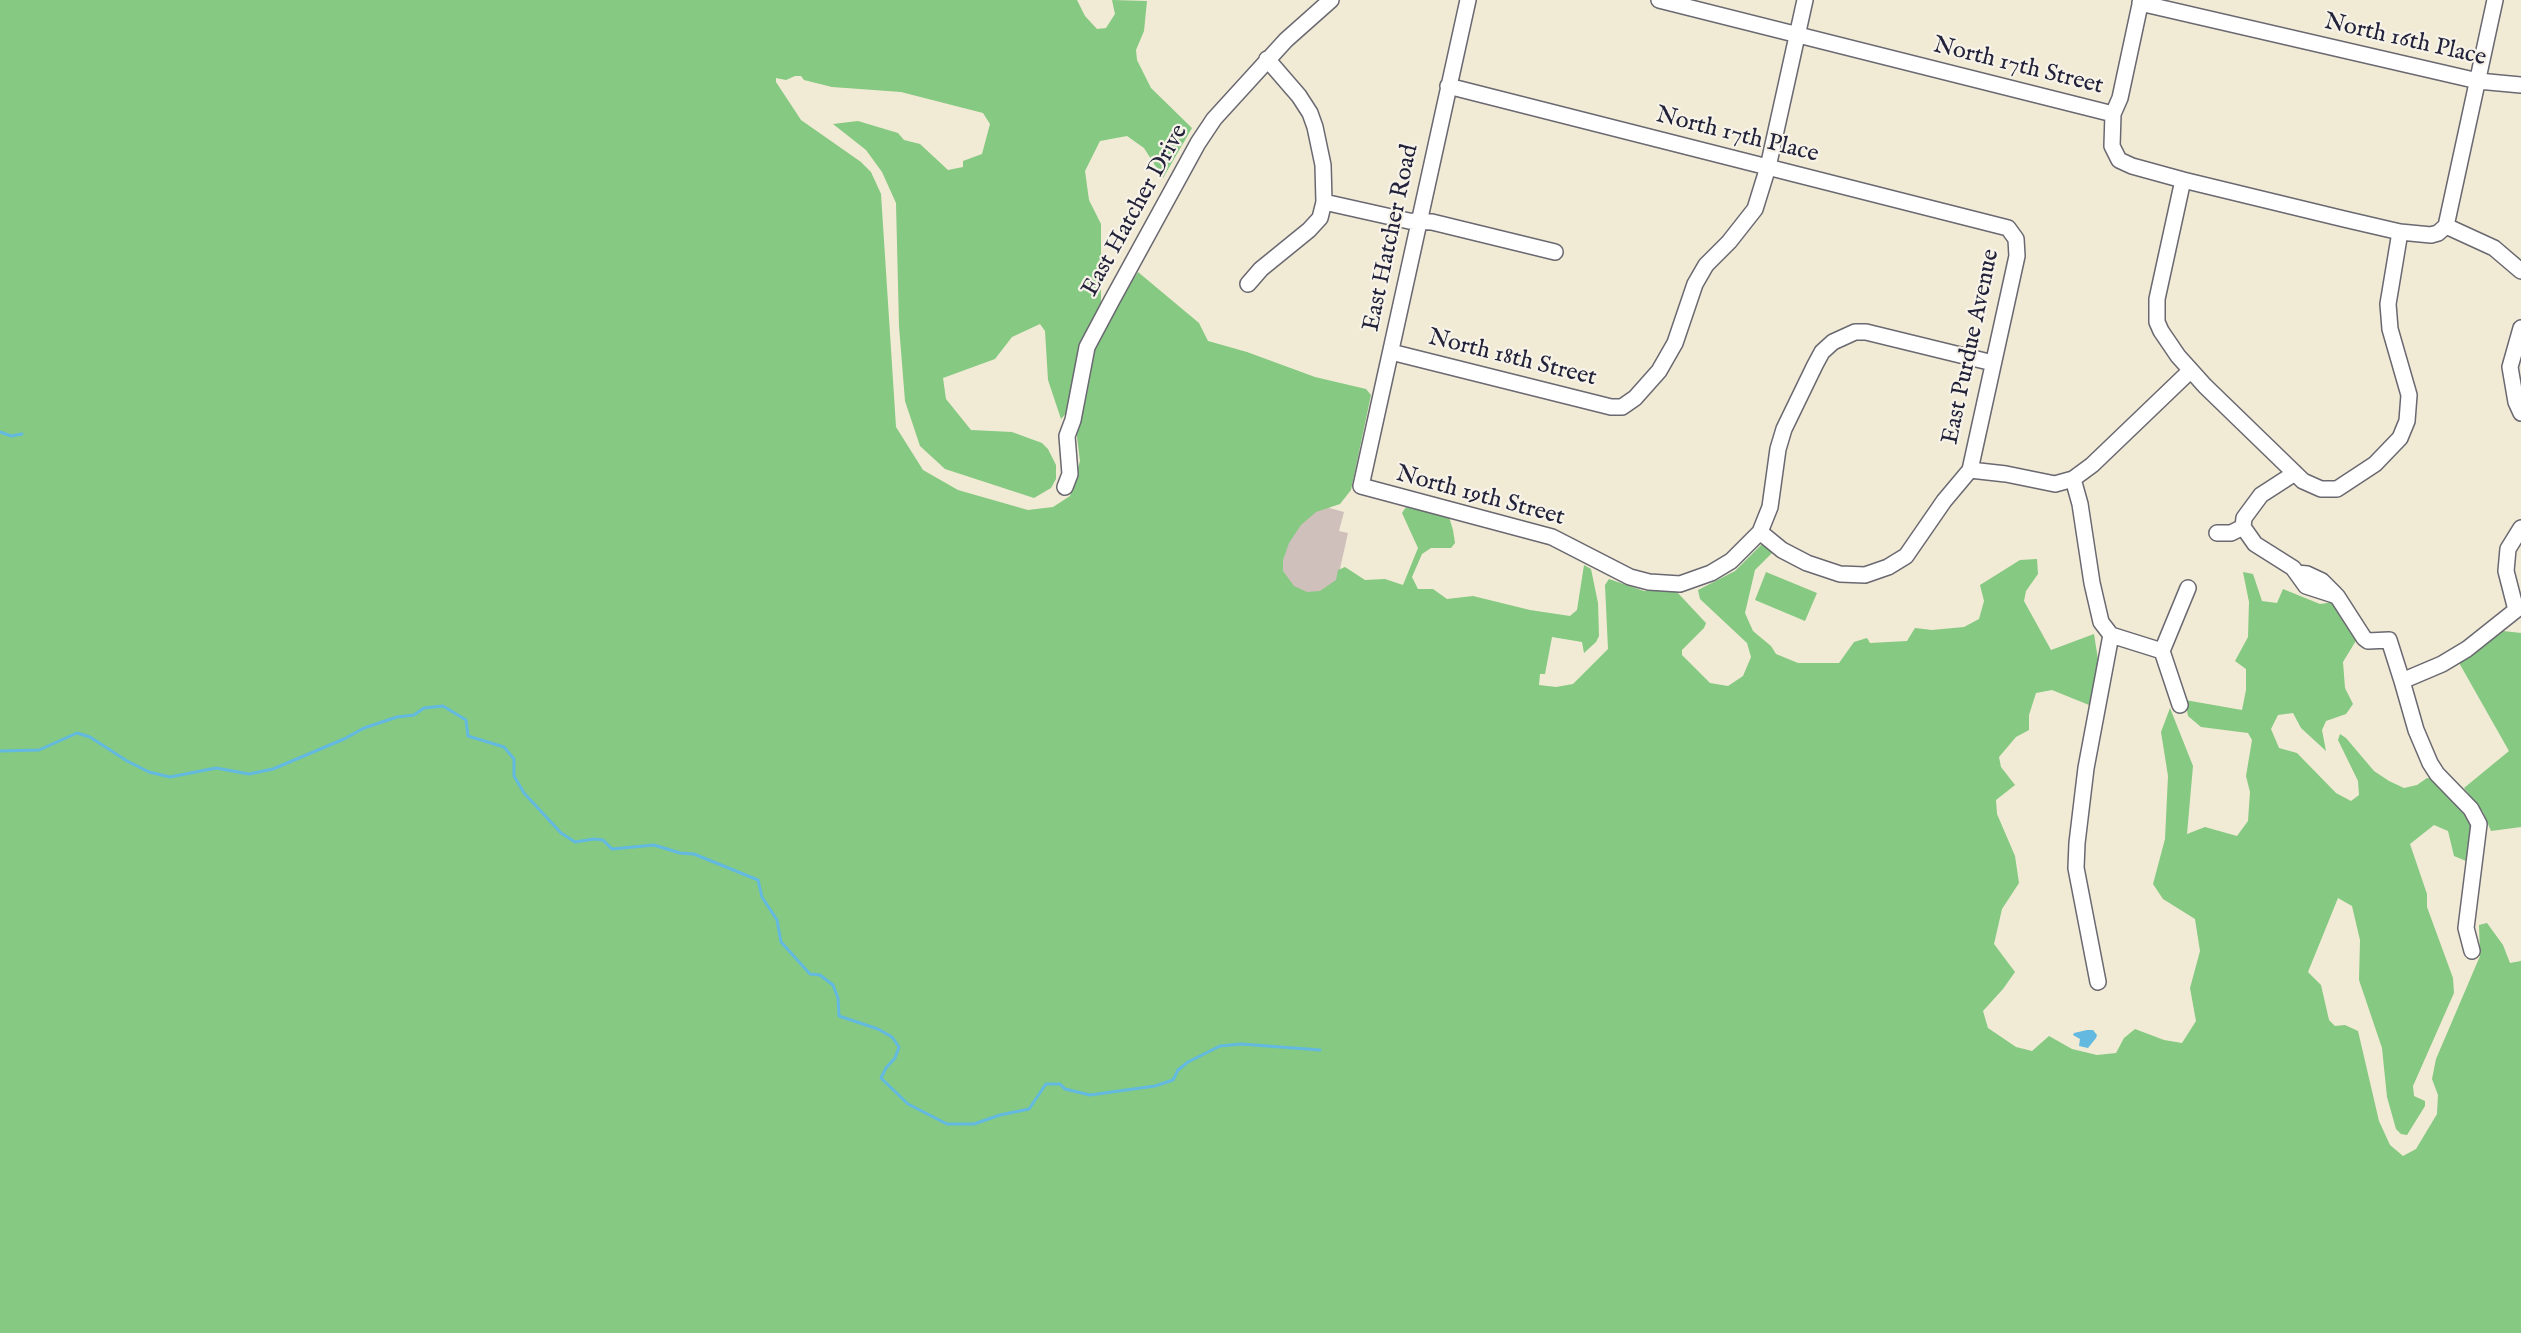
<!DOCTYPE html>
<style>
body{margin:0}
canvas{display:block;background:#f1ead4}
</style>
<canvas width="2521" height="1333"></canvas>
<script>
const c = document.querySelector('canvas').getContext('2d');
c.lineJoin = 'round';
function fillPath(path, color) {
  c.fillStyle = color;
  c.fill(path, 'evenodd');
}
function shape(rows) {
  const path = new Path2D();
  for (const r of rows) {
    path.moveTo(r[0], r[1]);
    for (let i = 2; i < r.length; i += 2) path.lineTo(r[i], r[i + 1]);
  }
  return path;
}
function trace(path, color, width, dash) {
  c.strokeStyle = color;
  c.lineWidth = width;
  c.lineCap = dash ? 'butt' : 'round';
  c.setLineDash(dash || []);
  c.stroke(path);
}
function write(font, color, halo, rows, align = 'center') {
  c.font = font + ' "IM FELL English",serif';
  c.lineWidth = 4.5;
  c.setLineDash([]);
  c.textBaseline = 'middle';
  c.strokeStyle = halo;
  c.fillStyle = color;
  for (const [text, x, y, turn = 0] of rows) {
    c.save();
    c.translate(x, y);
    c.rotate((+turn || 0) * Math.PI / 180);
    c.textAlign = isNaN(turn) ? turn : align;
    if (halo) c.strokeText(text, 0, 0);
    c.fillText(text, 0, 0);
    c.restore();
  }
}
fillPath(shape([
 [1293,498,1344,512,1339,531,1348,533,1331,609,1271,594]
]), '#d0c0bc');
fillPath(shape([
 [0,0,1077,0,1085,16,1097,29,1106,28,1115,14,1112,0,1147,1,1144,31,1136,50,1137,60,1151,88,1192,128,1163,178,1144,148,1127,136,1100,141,1085,171,1089,200,1101,224,1101,304,1078,348,1069,410,1061,419,1048,380,1045,331,1040,324,1012,337,995,359,943,378,946,399,971,430,1012,432,1042,443,1048,449,1056,465,1056,479,1051,488,1034,498,945,469,920,446,905,401,899,326,896,203,882,172,866,150,833,124,858,121,898,133,904,140,920,144,948,170,963,167,963,161,982,154,990,124,983,113,901,92,832,87,804,80,801,76,795,76,786,80,776,78,776,82,801,120,861,162,871,172,881,194,896,427,923,470,958,490,1028,510,1053,507,1070,496,1080,461,1076,429,1085,384,1102,325,1138,272,1199,323,1208,341,1247,352,1315,377,1366,389,1371,395,1351,490,1340,504,1316,512,1301,525,1289,543,1283,560,1283,571,1294,586,1307,592,1320,591,1336,580,1338,570,1345,567,1365,580,1385,579,1403,585,1418,548,1402,513,1406,507,1449,517,1453,530,1455,543,1451,548,1431,548,1422,554,1412,577,1418,589,1433,589,1447,599,1473,596,1530,610,1570,616,1577,610,1584,565,1591,569,1598,603,1599,636,1596,642,1584,653,1582,642,1552,637,1545,674,1540,674,1539,685,1556,687,1573,684,1608,649,1605,585,1609,579,1644,591,1676,591,1706,623,1704,628,1682,650,1682,655,1710,683,1728,686,1743,676,1751,657,1747,643,1700,599,1698,590,1735,571,1761,545,1769,546,1773,552,1755,570,1745,613,1753,631,1771,646,1776,654,1798,663,1839,663,1854,642,1867,638,1870,643,1907,641,1915,628,1932,630,1964,627,1979,619,1984,601,1980,585,2020,560,2037,559,2038,574,2026,591,2024,601,2051,650,2094,634,2099,666,2089,705,2052,690,2036,693,2029,715,2029,730,2016,737,1999,757,2001,767,2015,785,1996,800,1997,814,2015,856,2019,883,2002,909,1994,944,2015,972,2003,989,1983,1011,1988,1028,2016,1047,2032,1051,2049,1036,2072,1049,2097,1055,2116,1053,2124,1038,2135,1029,2164,1040,2182,1043,2196,1021,2190,988,2200,951,2195,919,2163,899,2153,884,2165,839,2168,776,2161,732,2170,708,2193,766,2187,834,2205,827,2237,836,2248,821,2250,792,2246,776,2252,740,2248,733,2201,727,2188,716,2185,700,2242,710,2246,690,2246,669,2235,661,2248,637,2249,602,2243,572,2253,574,2262,601,2277,603,2283,589,2320,604,2335,602,2357,639,2343,662,2345,688,2353,704,2346,714,2326,721,2322,730,2326,751,2301,728,2293,713,2278,715,2271,729,2279,748,2297,753,2336,793,2351,801,2359,795,2358,781,2338,740,2340,734,2346,738,2374,771,2389,781,2404,788,2417,785,2427,778,2437,779,2474,818,2471,863,2454,856,2448,831,2434,825,2410,844,2427,894,2427,907,2453,978,2454,993,2413,1086,2414,1096,2425,1101,2425,1106,2407,1135,2401,1134,2396,1129,2387,1097,2382,1048,2359,980,2360,940,2352,906,2338,898,2308,972,2321,985,2329,1020,2335,1026,2345,1025,2358,1031,2379,1121,2390,1145,2403,1156,2416,1149,2437,1114,2438,1095,2432,1079,2436,1059,2480,956,2479,925,2487,923,2503,945,2510,963,2521,961,2521,1333,0,1333],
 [1766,572,1817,593,1805,621,1755,600],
 [2503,631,2521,633,2521,827,2491,831,2483,812,2464,788,2509,751,2458,661]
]), '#85c982');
fillPath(shape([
 [2087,1030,2093,1030,2097,1035,2096,1038,2088,1048,2079,1046,2080,1039,2073,1035,2074,1033]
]), '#63b9df');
trace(shape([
 [0,432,11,436,22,434],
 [0,751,39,750,77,733,90,737,127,761,149,772,170,777,216,768,249,774,273,769,344,739,364,728,397,717,414,715,424,708,443,706,466,720,468,736,504,747,514,759,514,776,524,793,561,833,575,842,594,839,603,840,612,849,654,845,680,853,694,854,758,880,762,897,777,920,781,942,810,974,820,975,833,985,838,998,839,1016,878,1029,892,1037,899,1047,895,1058,886,1068,881,1078,908,1104,947,1124,974,1124,1000,1115,1029,1109,1046,1084,1060,1084,1065,1089,1090,1095,1155,1086,1173,1080,1178,1070,1188,1062,1220,1046,1241,1044,1320,1050]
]), '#63b9df', 3);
const minor = shape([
 [1468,0,1361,486,1552,537,1630,577,1649,582,1680,584,1711,573,1731,561,1760,532,1770,507,1778,449,1784,429,1815,365,1822,352,1833,342,1855,332,1866,332,1993,363],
 [1659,0,2113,114,2112,146,2119,160,2132,166,2183,180,2344,219,2400,232,2431,235,2438,233,2446,226,2495,0],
 [2140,3,2478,81,2521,85],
 [1448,86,2008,228,2016,239,2017,256,1970,470],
 [2113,114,2120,98,2141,0],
 [2183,180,2157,299,2157,322,2161,331,2178,356,2205,386,2303,481,2321,489,2337,489,2375,464,2400,438,2407,421,2409,395,2390,329,2388,304,2400,232],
 [1324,202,1409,221,1432,222,1555,252],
 [2446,226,2494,248,2521,271],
 [1248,284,1261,269,1309,230,1320,218,1324,202,1323,165,1315,127,1310,113,1299,96,1267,59],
 [2521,328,2510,367,2516,402,2521,413],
 [1391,352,1611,407,1622,407,1635,398,1659,371,1675,343,1695,284,1706,265,1729,242,1755,209,1768,167,1805,0],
 [1970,470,2006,474,2055,484,2073,479,2092,465,2190,371],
 [2295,473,2261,495,2244,518,2243,527,2255,544,2293,568,2306,586,2337,596,2364,638,2368,641,2389,640,2402,681],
 [2073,479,2080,504,2092,583,2101,622,2111,635,2086,768,2077,843,2076,868,2098,982],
 [1065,487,1070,474,1067,436,1073,420,1087,347,1112,300,1198,143,1214,119,1286,40,1331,0],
 [1760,532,1782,550,1807,563,1840,574,1865,575,1888,567,1906,556,1944,501,1970,470],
 [2217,533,2231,533,2243,527],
 [2297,573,2307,574,2322,581,2335,594],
 [2111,635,2162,651],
 [2180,705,2162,651,2188,588],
 [2472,951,2466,928,2479,824,2471,809,2437,774,2430,763,2416,730,2402,681,2442,664,2467,649,2516,610,2506,571,2508,549,2521,528]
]);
trace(minor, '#6a6871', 18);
trace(minor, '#fff', 15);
write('24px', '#22223b', '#f7f3e8', [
 ["North 16th Place",2405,41,13],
 ["North 17th Street",2018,67,14],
 ["North 17th Place",1737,136,14],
 ["East Hatcher Drive",1136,211,-61],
 ["East Hatcher Road",1392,238,-78],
 ["East Purdue Avenue",1972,347,-78],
 ["North 18th Street",1512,359,14],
 ["North 19th Street",1480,497,15]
]);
</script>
